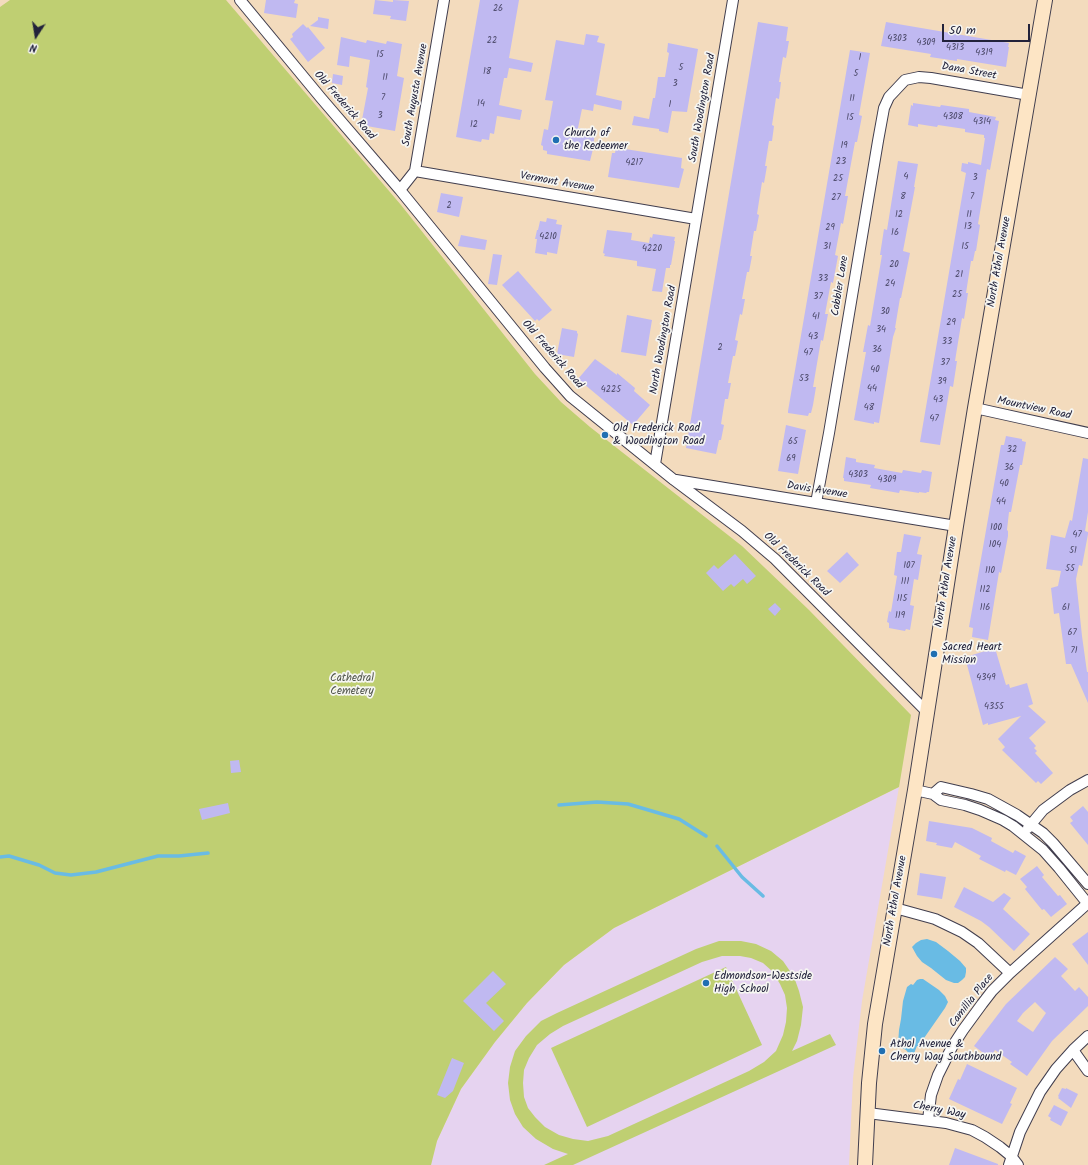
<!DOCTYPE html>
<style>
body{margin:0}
#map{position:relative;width:1088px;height:1165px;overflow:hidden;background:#f3dbbd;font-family:Kalam,sans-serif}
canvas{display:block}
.north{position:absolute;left:16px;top:16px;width:40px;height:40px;-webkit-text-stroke:3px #f6f6f2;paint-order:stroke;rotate:192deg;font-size:11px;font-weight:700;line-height:16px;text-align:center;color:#22223b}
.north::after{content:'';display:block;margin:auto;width:14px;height:18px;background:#22223b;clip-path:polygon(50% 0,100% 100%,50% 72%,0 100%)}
.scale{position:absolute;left:942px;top:24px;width:88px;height:18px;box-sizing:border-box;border:2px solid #22223b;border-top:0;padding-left:5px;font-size:12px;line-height:14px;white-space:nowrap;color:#22223b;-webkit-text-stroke:3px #f6f6f2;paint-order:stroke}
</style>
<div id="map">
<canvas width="1088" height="1165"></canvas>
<div class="north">N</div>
<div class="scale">50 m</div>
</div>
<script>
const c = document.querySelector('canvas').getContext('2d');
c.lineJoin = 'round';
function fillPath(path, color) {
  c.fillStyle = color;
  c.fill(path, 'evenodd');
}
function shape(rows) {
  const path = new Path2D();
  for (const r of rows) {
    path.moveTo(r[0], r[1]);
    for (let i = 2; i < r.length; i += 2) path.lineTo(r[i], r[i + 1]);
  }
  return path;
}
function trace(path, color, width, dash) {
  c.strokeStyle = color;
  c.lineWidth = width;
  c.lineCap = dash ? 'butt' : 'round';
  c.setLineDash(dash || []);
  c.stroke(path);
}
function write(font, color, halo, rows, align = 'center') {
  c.font = font + ' Kalam,sans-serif';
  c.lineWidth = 3.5;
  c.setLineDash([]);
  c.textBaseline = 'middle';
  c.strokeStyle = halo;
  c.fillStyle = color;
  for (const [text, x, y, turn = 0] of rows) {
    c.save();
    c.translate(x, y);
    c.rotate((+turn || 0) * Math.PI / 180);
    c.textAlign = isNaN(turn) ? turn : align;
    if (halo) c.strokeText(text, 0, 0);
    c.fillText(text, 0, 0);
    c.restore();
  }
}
fillPath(shape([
 [899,787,862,1001,853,1078,849,1165,431,1165,437,1141,461,1089,495,1042,527,1003,564,965,614,928]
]), '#e6d3f0');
fillPath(shape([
 [10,0,226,0,401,205,535,374,561,402,590,427,742,546,809,610,911,715,899,787,614,928,564,965,527,1003,495,1042,461,1089,437,1141,431,1165,0,1165,0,7],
 [719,941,741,941,756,944,771,951,783,961,794,977,799,991,803,1007,801,1025,797,1041,792,1051,830,1034,836,1045,573,1165,544,1165,568,1154,553,1149,536,1139,523,1127,515,1114,510,1100,508,1083,510,1067,515,1051,526,1036,541,1021,557,1013,696,949],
 [722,956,740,956,751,958,763,963,772,971,780,984,785,995,787,1008,786,1022,783,1035,776,1051,764,1062,749,1071,608,1136,588,1141,573,1139,559,1135,545,1127,535,1117,528,1108,524,1097,523,1083,524,1070,529,1058,537,1045,550,1034,563,1026,702,962],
 [726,967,762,1045,587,1127,551,1048]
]), '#bfcf72');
fillPath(shape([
 [927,939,936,942,948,951,960,961,966,968,966,972,965,977,962,980,958,983,954,983,946,980,931,968,922,962,917,956,912,947,916,943,921,940],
 [920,979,923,979,939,990,945,996,948,1002,945,1008,922,1041,918,1046,917,1046,913,1056,911,1056,906,1050,902,1048,898,1044,899,1030,901,1019,903,1001,907,987,911,984,913,985,917,980]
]), '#69bbe4');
trace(shape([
 [559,805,597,802,628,804,679,819,706,836],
 [717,846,742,877,763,896],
 [0,857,9,856,39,865,55,873,71,875,96,872,158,856,179,856,208,853]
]), '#69bbe4', 3.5);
fillPath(shape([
 [266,0,295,0,294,3,298,4,296,18,264,13],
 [375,0,393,2,393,0,409,1,406,21,390,19,391,16,373,14],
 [480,0,519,0,509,58,533,63,531,72,509,68,507,78,504,78,499,105,522,110,520,120,497,116,494,134,490,133,489,140,482,139,481,142,456,137],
 [318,17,329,19,328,29,310,26,318,20],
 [758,22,788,27,786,41,789,41,786,58,783,57,779,82,781,82,779,99,776,98,772,125,774,126,772,141,769,141,765,166,767,166,764,183,762,182,757,214,759,215,756,231,754,231,750,256,752,256,749,272,747,272,742,299,745,299,742,315,740,314,735,340,738,341,735,356,733,356,728,383,731,383,728,399,725,399,721,424,724,425,721,440,719,440,716,454,686,448],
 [886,22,1009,43,1008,47,1009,47,1006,67,957,59,957,61,930,57,931,54,881,46],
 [303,24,307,28,308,27,325,48,308,62,290,39,293,37,292,34],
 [586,34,599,36,597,42,605,44,596,95,622,101,621,110,594,104,593,111,582,109,578,128,595,131,593,149,590,161,547,154,547,151,543,150,543,146,541,145,544,129,548,130,553,101,545,100,556,40,584,45],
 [341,37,366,43,367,40,386,44,387,41,402,44,397,76,404,78,395,131,361,125,368,88,366,87,370,60,350,56,349,67,337,65],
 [668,43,698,49,687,112,672,111,668,133,659,131,659,129,632,125,634,116,649,119,653,98,655,98,658,77,665,77,669,53,667,52],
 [850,50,870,53,859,115,862,116,857,142,855,142,845,196,848,196,843,224,841,223,835,255,838,256,833,283,831,282,825,314,828,314,823,341,821,340,813,387,816,387,813,405,811,413,809,413,808,416,788,413,788,411],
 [333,74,343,76,342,85,332,83],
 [913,103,940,107,941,105,969,109,969,112,996,117,995,120,999,121,990,170,987,169,983,194,978,224,980,225,976,251,975,251,973,261,971,261,966,293,968,293,964,319,962,318,955,361,957,361,953,387,950,386,940,445,920,442,966,173,961,171,962,163,968,164,968,162,981,165,985,138,984,138,984,135,965,132,965,129,938,125,937,127,918,124,918,127,908,125,911,105,913,106],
 [616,148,625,149,682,158,681,168,684,169,679,188,608,177,612,153,615,153],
 [898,161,918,164,914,187,915,187,903,251,910,253,901,298,900,298,895,328,896,328,893,337,879,423,874,422,874,424,854,420,866,352,863,352,868,325,870,326,882,255,880,255,884,229,887,230],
 [441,193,463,197,459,217,437,212],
 [547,218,557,220,556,224,562,225,557,254,547,252,547,255,535,253,537,239,535,239,537,230,538,230,540,221,546,222],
 [607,230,632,233,631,240,649,243,650,237,652,238,653,234,675,237,674,241,675,241,671,265,670,265,670,268,666,268,662,292,652,291,656,269,637,266,637,261,604,256,605,254,603,253],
 [461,235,487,240,485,250,458,246],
 [493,254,502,255,497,285,488,284],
 [518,271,552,310,539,321,537,319,535,321,502,285],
 [627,315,652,320,646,356,621,352],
 [562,328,577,331,577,333,578,334,574,357,557,354],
 [595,359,617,375,617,373,635,388,634,391,650,405,633,425,578,379],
 [786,425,806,430,798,474,778,471],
 [1006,436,1022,439,1022,441,1026,442,1022,465,1020,465,1011,512,1009,512,1007,530,1008,531,1008,536,1001,573,999,572,988,640,972,637,973,628,969,627,1001,445,1004,445],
 [846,457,856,459,856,462,875,465,874,468,902,473,903,470,921,473,922,470,932,472,929,492,927,492,926,493,919,492,919,493,900,490,899,493,870,488,871,485,844,481,844,478,843,478],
 [1083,458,1088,459,1088,512,1085,531,1088,532,1088,534,1082,566,1079,565,1076,579,1082,636,1087,672,1088,672,1088,703,1071,664,1066,664,1059,613,1054,614,1051,588,1058,586,1061,571,1046,569,1051,535,1065,538,1070,520,1072,521],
 [904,534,921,537,917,554,922,555,918,580,914,579,910,605,914,606,910,630,906,629,905,631,889,628,889,623,887,622,889,611,891,612,897,576,894,575,897,552,901,552],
 [847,552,859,565,840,583,827,571],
 [735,554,756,576,747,584,743,579,734,587,731,584,723,591,706,573,714,565,718,569],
 [775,603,781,609,775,616,768,609],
 [995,648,1006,685,1009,684,1010,688,1027,683,1033,704,1028,706,1046,722,1029,738,1036,746,1034,748,1037,751,1035,753,1053,773,1041,784,1038,781,1036,783,1002,750,1005,747,998,739,1021,716,988,725,988,723,983,725,966,661,970,660,969,656],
 [239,760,241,772,231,773,230,761],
 [228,803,230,813,202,820,199,809],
 [1083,806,1088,812,1088,845,1070,823,1073,821,1070,817],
 [929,821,972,828,992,838,991,841,1013,853,1015,850,1026,856,1016,875,1006,870,1005,872,979,859,981,856,955,842,952,848,936,845,937,843,926,841],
 [1037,866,1044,875,1042,877,1058,896,1060,895,1067,904,1051,917,1044,909,1042,910,1025,889,1027,887,1020,879],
 [920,873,946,877,942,899,917,895],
 [964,887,993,902,1004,893,1011,898,1003,909,1030,934,1014,951,989,927,981,921,954,907],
 [1088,932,1088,965,1072,944],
 [1055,957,1068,969,1061,976,1075,991,1079,987,1088,997,1088,1006,1052,1041,1027,1076,1010,1064,1012,1062,995,1050,990,1058,974,1046,1006,1004],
 [1035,1002,1046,1013,1033,1032,1017,1021,1023,1013],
 [493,971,506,984,486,1003,504,1021,494,1031,463,1001],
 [452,1058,464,1063,453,1091,445,1098,437,1095],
 [967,1064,1017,1088,1010,1103,1012,1104,1002,1124,949,1099,958,1079,960,1080],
 [1062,1088,1066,1089,1066,1088,1078,1094,1071,1108,1058,1098,1059,1097,1058,1096],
 [1054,1105,1068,1112,1061,1126,1050,1120,1051,1118,1048,1116],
 [955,1148,998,1164,998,1165,949,1165]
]), '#c0b9f1');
const street = shape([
 [240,0,321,98,400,190,545,368,570,396,674,480,742,531,775,559,927,712],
 [415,171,696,219],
 [400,190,415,171,444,0],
 [975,408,1088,433],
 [655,464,733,0],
 [676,480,956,526],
 [816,503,829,433,878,141,884,108,889,97,905,80,919,77,931,78,1029,95],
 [915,790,933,794,941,800,965,805,980,810,1003,820,1013,826,1043,850,1059,868,1088,904],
 [933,794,941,787,971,794,988,799,1017,815,1043,833,1053,843,1088,884],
 [1028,828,1043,810,1070,790,1088,780],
 [895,908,935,919,962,932,978,943,1010,973],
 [1073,1050,1088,1071],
 [868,1113,946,1123,972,1130,985,1137,1000,1147,1011,1156,1018,1165],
 [928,1120,931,1095,938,1075,952,1047,963,1030,982,1004,992,991,1010,973,1088,903],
 [1009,1165,1020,1132,1040,1092,1056,1069,1073,1050,1088,1036]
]);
const secondary = shape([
 [865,1165,869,1083,875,1024,915,790,956,526,975,408,1045,0]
]);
trace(street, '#413e4e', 12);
trace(secondary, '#413e4e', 16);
trace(street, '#fff', 10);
trace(secondary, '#fde5c5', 14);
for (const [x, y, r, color] of [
 [556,140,4,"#1f6fb2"],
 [605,435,4,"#1f6fb2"],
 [934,654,4,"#1f6fb2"],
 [706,983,4,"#1f6fb2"],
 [882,1051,4,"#1f6fb2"]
]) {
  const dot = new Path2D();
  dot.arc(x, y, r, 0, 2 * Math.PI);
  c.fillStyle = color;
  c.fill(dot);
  trace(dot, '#f6f6f2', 1.5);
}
write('9px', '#4a4868', null, [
 ["26",498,9],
 ["4303",897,39],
 ["22",492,41],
 ["4309",926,43],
 ["4313",955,48],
 ["4319",984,53],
 ["15",380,55],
 ["1",860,58],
 ["5",681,68],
 ["18",487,72],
 ["5",856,74],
 ["11",385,78],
 ["3",675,84],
 ["7",383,98],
 ["11",852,99],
 ["14",481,104],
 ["1",670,105],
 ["3",380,116],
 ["4308",953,117],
 ["15",850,118],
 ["4314",982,122],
 ["12",474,125],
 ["19",844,146],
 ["23",841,162],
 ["4217",634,163],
 ["4",906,177],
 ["3",975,178],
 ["25",838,179],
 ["8",903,197],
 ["7",972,197],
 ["27",836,198],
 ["2",449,206],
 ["12",899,215],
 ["11",969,215],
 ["13",968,227],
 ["29",830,228],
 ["16",895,233],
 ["4210",548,237],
 ["31",827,247],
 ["15",965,247],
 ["4220",652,249],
 ["20",894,265],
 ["21",959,275],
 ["33",823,279],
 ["24",890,284],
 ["25",957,295],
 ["37",818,297],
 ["30",885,312],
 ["41",816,317],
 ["29",951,323],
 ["34",881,330],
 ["43",813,337],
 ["33",947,342],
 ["2",720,348],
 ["36",877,350],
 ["47",808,353],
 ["37",945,363],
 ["40",875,370],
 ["53",804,379],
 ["39",942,382],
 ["44",872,389],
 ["4225",611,390],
 ["43",938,400],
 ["48",869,408],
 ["47",934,419],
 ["65",793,442],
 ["32",1012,450],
 ["69",791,459],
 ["36",1009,468],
 ["4303",858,475],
 ["4309",887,480],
 ["40",1004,484],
 ["44",1001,502],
 ["100",996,528],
 ["47",1077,535],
 ["104",995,545],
 ["51",1073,551],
 ["107",909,566],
 ["55",1070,569],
 ["110",990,571],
 ["111",905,582],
 ["112",985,590],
 ["115",902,599],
 ["116",985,608],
 ["61",1066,608],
 ["119",900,616],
 ["67",1072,633],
 ["71",1074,651],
 ["4349",986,678],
 ["4355",994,707]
]);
write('11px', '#22223b', '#f6f6f2', [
 ["Dana Street",969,72,10],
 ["South Augusta Avenue",416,95,-80],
 ["Old Frederick Road",344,106,49],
 ["South Woodington Road",703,108,-80],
 ["Vermont Avenue",557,183,10],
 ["North Athol Avenue",1000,262,-80],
 ["Cobbler Lane",841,286,-81],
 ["North Woodington Road",664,340,-80],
 ["Old Frederick Road",552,355,49],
 ["Mountview Road",1034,409,12],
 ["Davis Avenue",817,491,9],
 ["Old Frederick Road",796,565,44],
 ["North Athol Avenue",947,582,-81],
 ["North Athol Avenue",896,901,-80],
 ["Camillia Place",972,1001,-52],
 ["Cherry Way",939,1111,11]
]);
write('11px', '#22223b', '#f6f6f2', [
 ["Church of",564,134],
 ["the Redeemer",564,147],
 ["Old Frederick Road",613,429],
 ["& Woodington Road",613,442],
 ["Sacred Heart",942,648],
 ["Mission",942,661],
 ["Edmondson-Westside",714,977],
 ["High School",714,990],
 ["Athol Avenue &",890,1045],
 ["Cherry Way Southbound",890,1058]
], 'left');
write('11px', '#51564c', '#f6f6f2', [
 ["Cathedral",352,679],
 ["Cemetery",352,692]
]);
</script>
